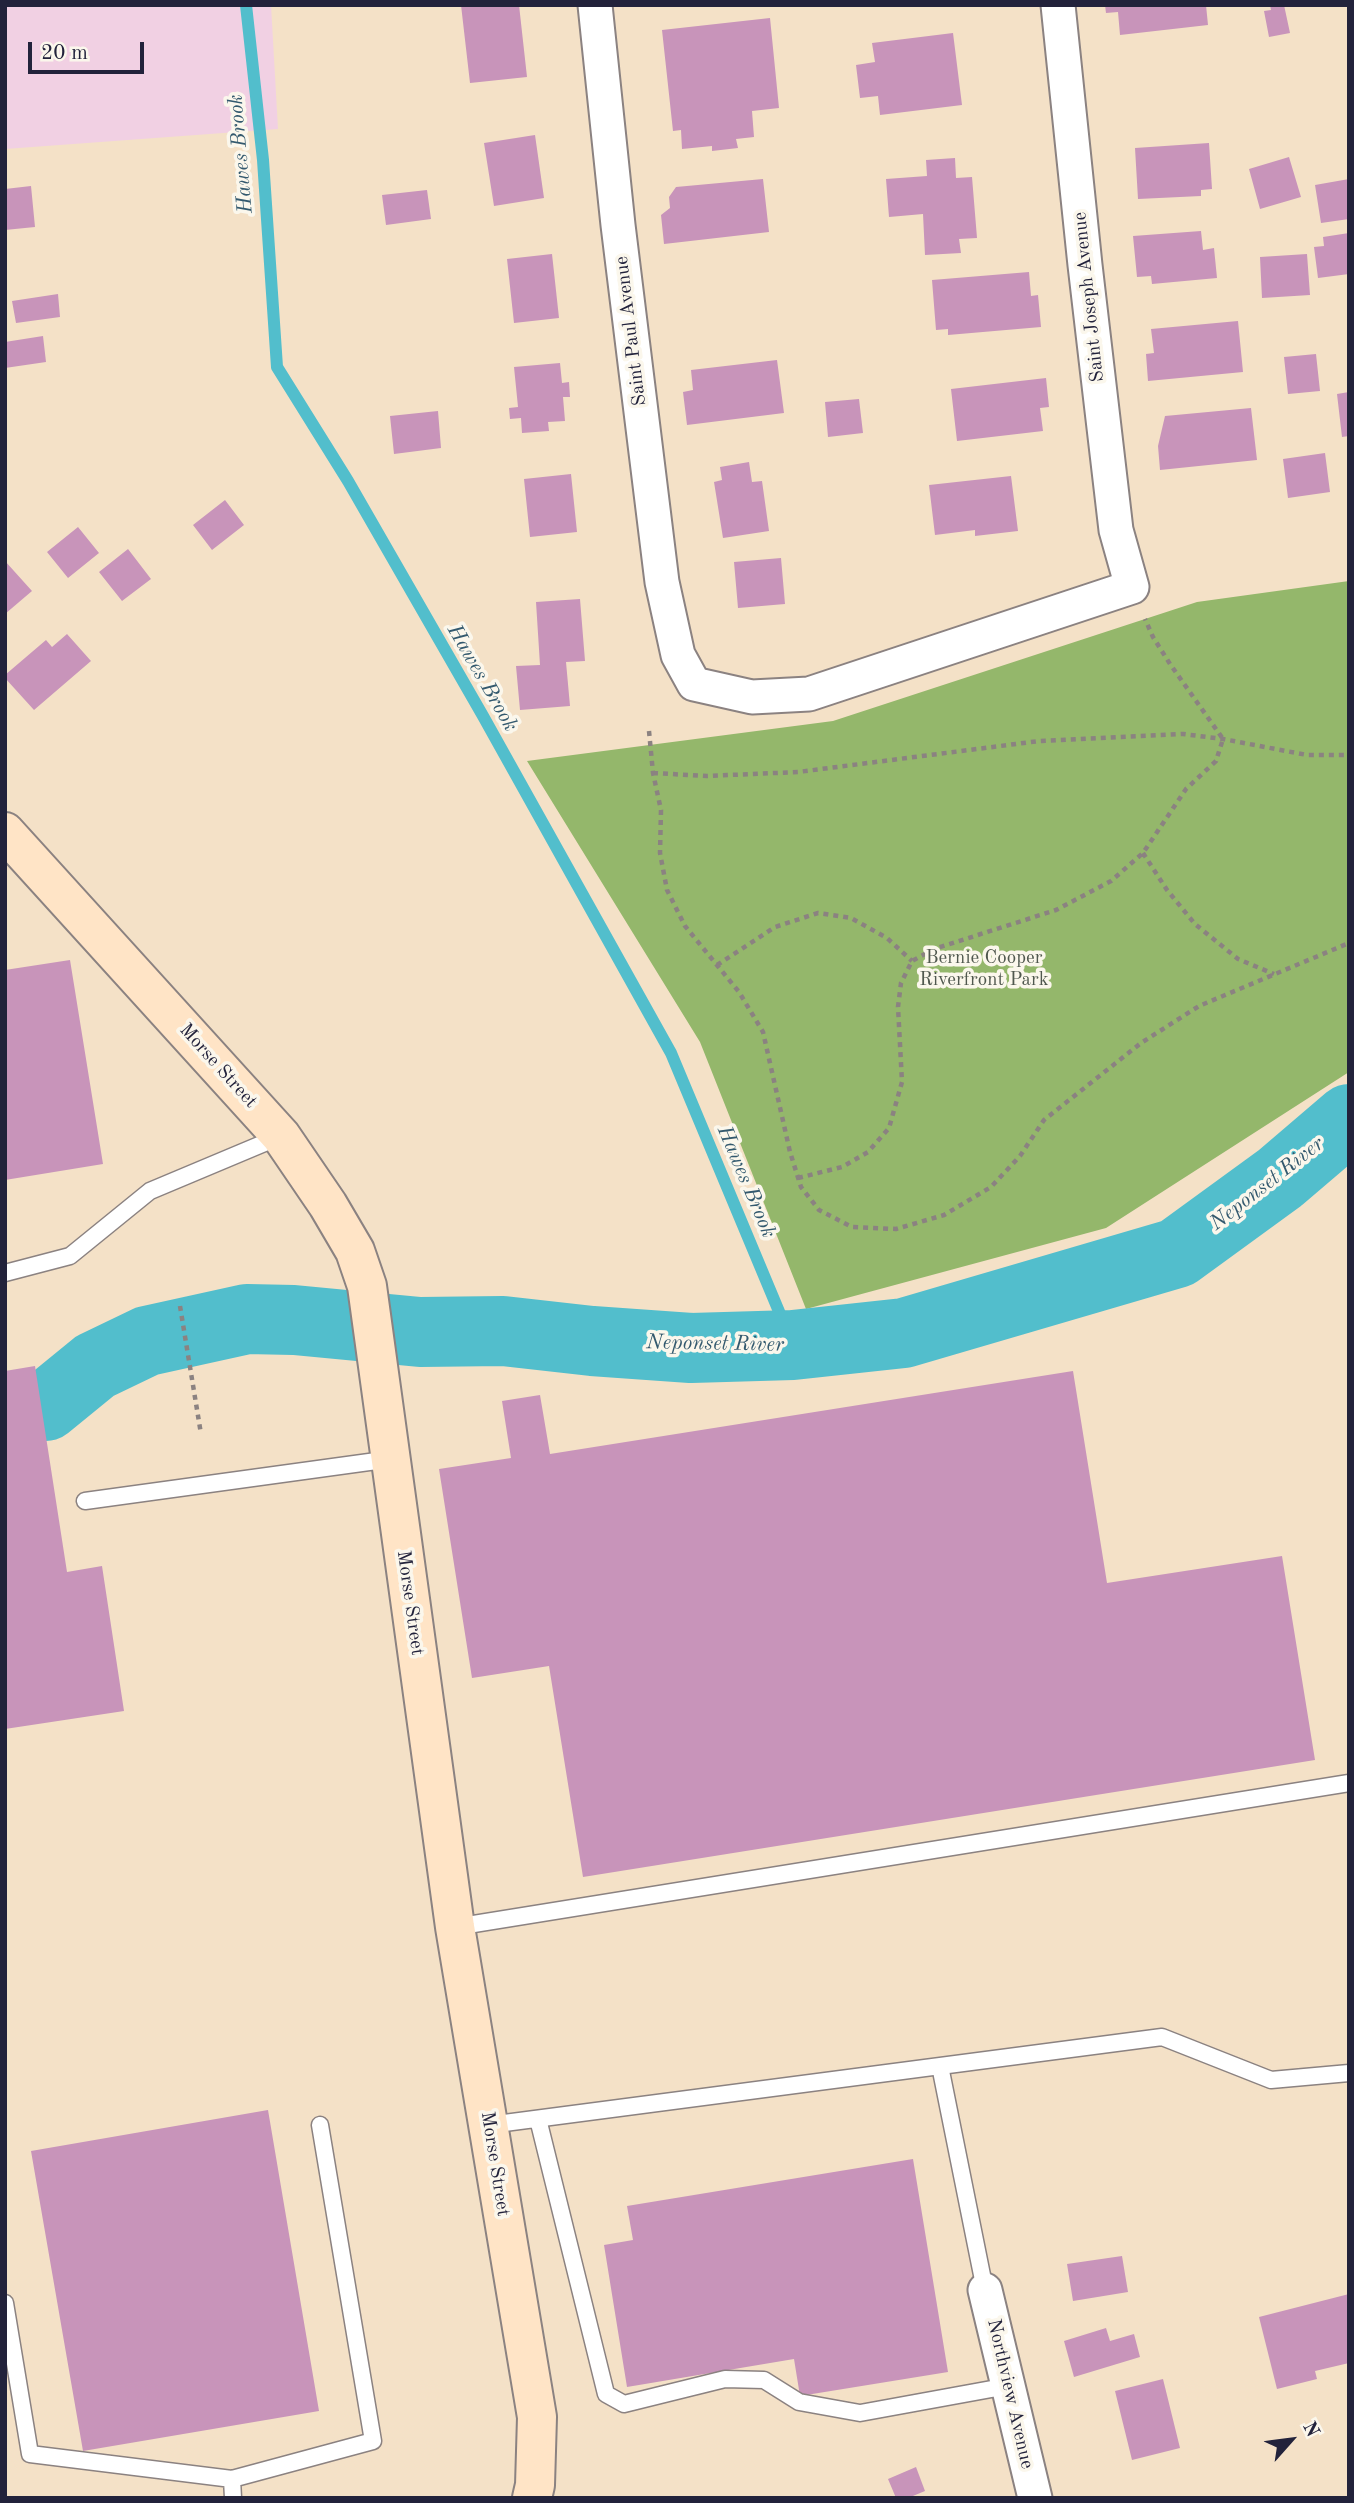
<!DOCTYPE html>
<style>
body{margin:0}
#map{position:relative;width:1354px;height:2503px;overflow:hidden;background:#f4e1c7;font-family:"Old Standard TT",serif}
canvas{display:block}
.frame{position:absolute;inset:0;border:7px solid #22223b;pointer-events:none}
.north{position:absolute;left:1256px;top:2405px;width:70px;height:70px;-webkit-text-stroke:5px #fbf7ec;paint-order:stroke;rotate:62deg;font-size:19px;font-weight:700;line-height:28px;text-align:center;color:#22223b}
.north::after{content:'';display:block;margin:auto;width:24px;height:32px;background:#22223b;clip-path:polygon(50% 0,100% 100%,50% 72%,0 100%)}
.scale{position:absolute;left:28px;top:42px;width:116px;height:32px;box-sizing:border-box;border:4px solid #22223b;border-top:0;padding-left:9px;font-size:21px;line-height:24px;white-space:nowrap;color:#22223b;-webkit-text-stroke:5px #fbf7ec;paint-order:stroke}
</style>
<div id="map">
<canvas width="1354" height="2503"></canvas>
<div class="frame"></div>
<div class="north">N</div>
<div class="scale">20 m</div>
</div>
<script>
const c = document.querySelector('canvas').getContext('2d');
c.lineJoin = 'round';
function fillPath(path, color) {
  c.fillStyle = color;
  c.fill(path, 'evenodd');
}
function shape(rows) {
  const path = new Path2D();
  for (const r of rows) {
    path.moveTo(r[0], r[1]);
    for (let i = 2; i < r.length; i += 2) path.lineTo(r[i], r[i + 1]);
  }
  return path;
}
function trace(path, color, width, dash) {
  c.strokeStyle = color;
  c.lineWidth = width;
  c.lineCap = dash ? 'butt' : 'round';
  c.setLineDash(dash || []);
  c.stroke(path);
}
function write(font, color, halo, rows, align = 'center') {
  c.font = font + ' "Old Standard TT",serif';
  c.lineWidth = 7;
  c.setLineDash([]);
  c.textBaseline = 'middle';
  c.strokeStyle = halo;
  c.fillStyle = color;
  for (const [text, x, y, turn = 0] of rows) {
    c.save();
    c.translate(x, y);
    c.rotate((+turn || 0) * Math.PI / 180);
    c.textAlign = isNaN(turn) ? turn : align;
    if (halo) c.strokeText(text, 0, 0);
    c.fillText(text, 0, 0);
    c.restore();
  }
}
fillPath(shape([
 [5,5,271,5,278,129,5,149]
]), '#f1d0e3');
fillPath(shape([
 [1349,581,1349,1072,1106,1228,806,1309,700,1042,527,761,833,721,1197,602]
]), '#94b76b');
trace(shape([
 [246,5,263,160,277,367,348,481,483,716,671,1053,793,1345]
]), '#52becc', 12);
trace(shape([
 [46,1406,95,1366,147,1341,247,1319,294,1320,420,1332,503,1331,592,1341,691,1348,793,1345,904,1333,1177,1253,1280,1178,1349,1119]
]), '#52becc', 70);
fillPath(shape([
 [461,5,519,5,527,77,470,83],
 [1105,5,1206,5,1208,25,1120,35,1118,12,1106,13],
 [1270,5,1284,5,1290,33,1269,37,1264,11,1271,10],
 [770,18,779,108,752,111,754,137,736,139,738,148,712,151,712,146,682,149,681,130,673,131,662,30],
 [953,33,962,105,880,115,878,96,860,98,856,65,875,62,872,43],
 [535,135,544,198,494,206,484,143],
 [1209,143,1212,189,1201,190,1201,196,1138,199,1135,148],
 [1289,157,1301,197,1260,209,1249,169],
 [955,158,956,178,972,177,977,238,959,239,961,253,925,255,923,214,889,217,886,179,927,176,926,160],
 [763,179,769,232,664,244,661,215,670,208,669,197,676,187],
 [1349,179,1349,219,1321,223,1315,185],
 [31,186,35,227,5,230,5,189],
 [427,190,431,219,386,225,382,195],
 [1201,231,1203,250,1214,248,1217,278,1152,284,1151,276,1137,277,1133,236],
 [1349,233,1349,274,1318,278,1314,247,1324,246,1323,237],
 [552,254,559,318,514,323,507,259],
 [1307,254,1310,295,1262,298,1260,257],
 [1029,272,1031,296,1038,295,1041,327,948,335,948,329,936,330,932,280],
 [58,294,60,317,16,323,12,301],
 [1238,321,1243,372,1148,381,1146,354,1154,353,1151,329],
 [43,336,46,362,5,368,5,342],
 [1316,354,1320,391,1288,394,1284,357],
 [777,360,784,413,687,425,683,392,693,390,691,370],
 [560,363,562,383,569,382,570,397,563,397,565,421,548,422,549,431,522,433,521,418,510,419,509,408,518,407,514,367],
 [1046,378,1049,407,1040,408,1043,431,957,441,951,389],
 [1349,392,1349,436,1342,437,1337,394],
 [859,399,863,433,828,437,825,402],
 [1251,408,1257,460,1160,470,1158,446,1165,416],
 [438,411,441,448,394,454,390,416],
 [1325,453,1330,492,1288,498,1283,459],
 [749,462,752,482,762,481,769,531,723,538,714,482,722,480,720,467],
 [571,474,577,532,530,537,524,479],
 [1011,476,1018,531,975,536,975,530,935,535,929,485],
 [225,500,244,525,212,550,193,525],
 [78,527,99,553,68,578,47,552],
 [128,549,151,579,122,601,99,572],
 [781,558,785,604,738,608,734,562],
 [5,561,32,591,5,614],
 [580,599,585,661,566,662,570,706,520,710,516,666,540,665,536,602],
 [67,634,91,661,34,710,5,678,5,675,46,640,52,647],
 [70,960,103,1164,5,1180,5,970],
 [35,1366,67,1572,102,1566,124,1711,5,1729,5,1371],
 [1073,1371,1107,1583,1282,1556,1315,1760,583,1877,549,1666,472,1678,439,1469,511,1458,502,1401,540,1395,550,1454],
 [268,2110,319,2411,83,2451,31,2151],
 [913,2159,948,2372,800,2396,794,2359,627,2387,604,2245,633,2240,627,2206],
 [1122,2256,1128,2292,1073,2301,1067,2264],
 [1349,2294,1349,2363,1315,2371,1317,2379,1277,2389,1259,2317],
 [1106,2328,1110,2341,1134,2334,1140,2357,1074,2377,1064,2341],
 [1163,2379,1180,2448,1132,2460,1115,2391],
 [916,2467,925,2491,908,2498,896,2498,888,2479]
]), '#c894ba');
const lane = shape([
 [5,1273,70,1256,150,1191,281,1136],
 [85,1501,391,1459],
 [455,1927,1349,1783],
 [940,2066,985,2290],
 [538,2119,606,2394,624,2404,725,2379,764,2380,799,2402,860,2413,1008,2386],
 [489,2125,1162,2037,1271,2080,1349,2073],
 [5,2303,30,2454,232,2479],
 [233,2498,232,2479,373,2441,320,2125]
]);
const street = shape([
 [595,5,618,225,662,582,678,655,694,684,752,697,809,694,1132,587,1116,530,1085,265,1058,5],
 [985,2290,1035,2498]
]);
const secondary = shape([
 [5,832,281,1136,328,1205,355,1251,367,1286,455,1927,537,2417,535,2485,532,2498]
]);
trace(lane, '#8b8281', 19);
trace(street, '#8b8281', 37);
trace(secondary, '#8b8281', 42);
trace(shape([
 [649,731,653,773,661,810,660,853,667,890,685,926,739,992,763,1032,790,1152,801,1187,819,1210,852,1227,896,1229,944,1215,991,1187,1020,1156,1044,1120,1141,1043,1199,1006,1349,943],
 [653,773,707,776,798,772,1039,741,1183,734,1223,739,1307,755,1349,755],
 [1143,853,1167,890,1195,924,1238,959,1274,974],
 [717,965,775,927,818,913,851,918,887,938,912,961],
 [798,1178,842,1167,868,1152,889,1128,902,1082,898,1007,901,983,912,961,934,949,1056,910,1111,881,1143,853,1186,789,1216,761,1223,739,1170,664,1153,637,1145,619],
 [180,1306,201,1434]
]), '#8b8281', 4.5, [5, 5]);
trace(lane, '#fff', 16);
trace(street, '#fff', 33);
trace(secondary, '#ffe4c6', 38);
write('19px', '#22223b', '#fbf7ec', [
 ["Saint Joseph Avenue",1089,297,-96],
 ["Saint Paul Avenue",631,331,-97],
 ["Morse Street",218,1066,48],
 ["Morse Street",410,1603,82],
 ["Morse Street",495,2164,81],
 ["Northview Avenue",1010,2394,77]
]);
write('19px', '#50584e', '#fbf7ec', [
 ["Bernie Cooper",984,958],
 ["Riverfront Park",984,980]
]);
write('italic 21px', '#33596e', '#fbf7ec', [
 ["Hawes Brook",241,154,-95],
 ["Hawes Brook",482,678,60],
 ["Hawes Brook",746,1182,67],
 ["Neponset River",1267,1184,-38],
 ["Neponset River",715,1344,1]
]);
</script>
